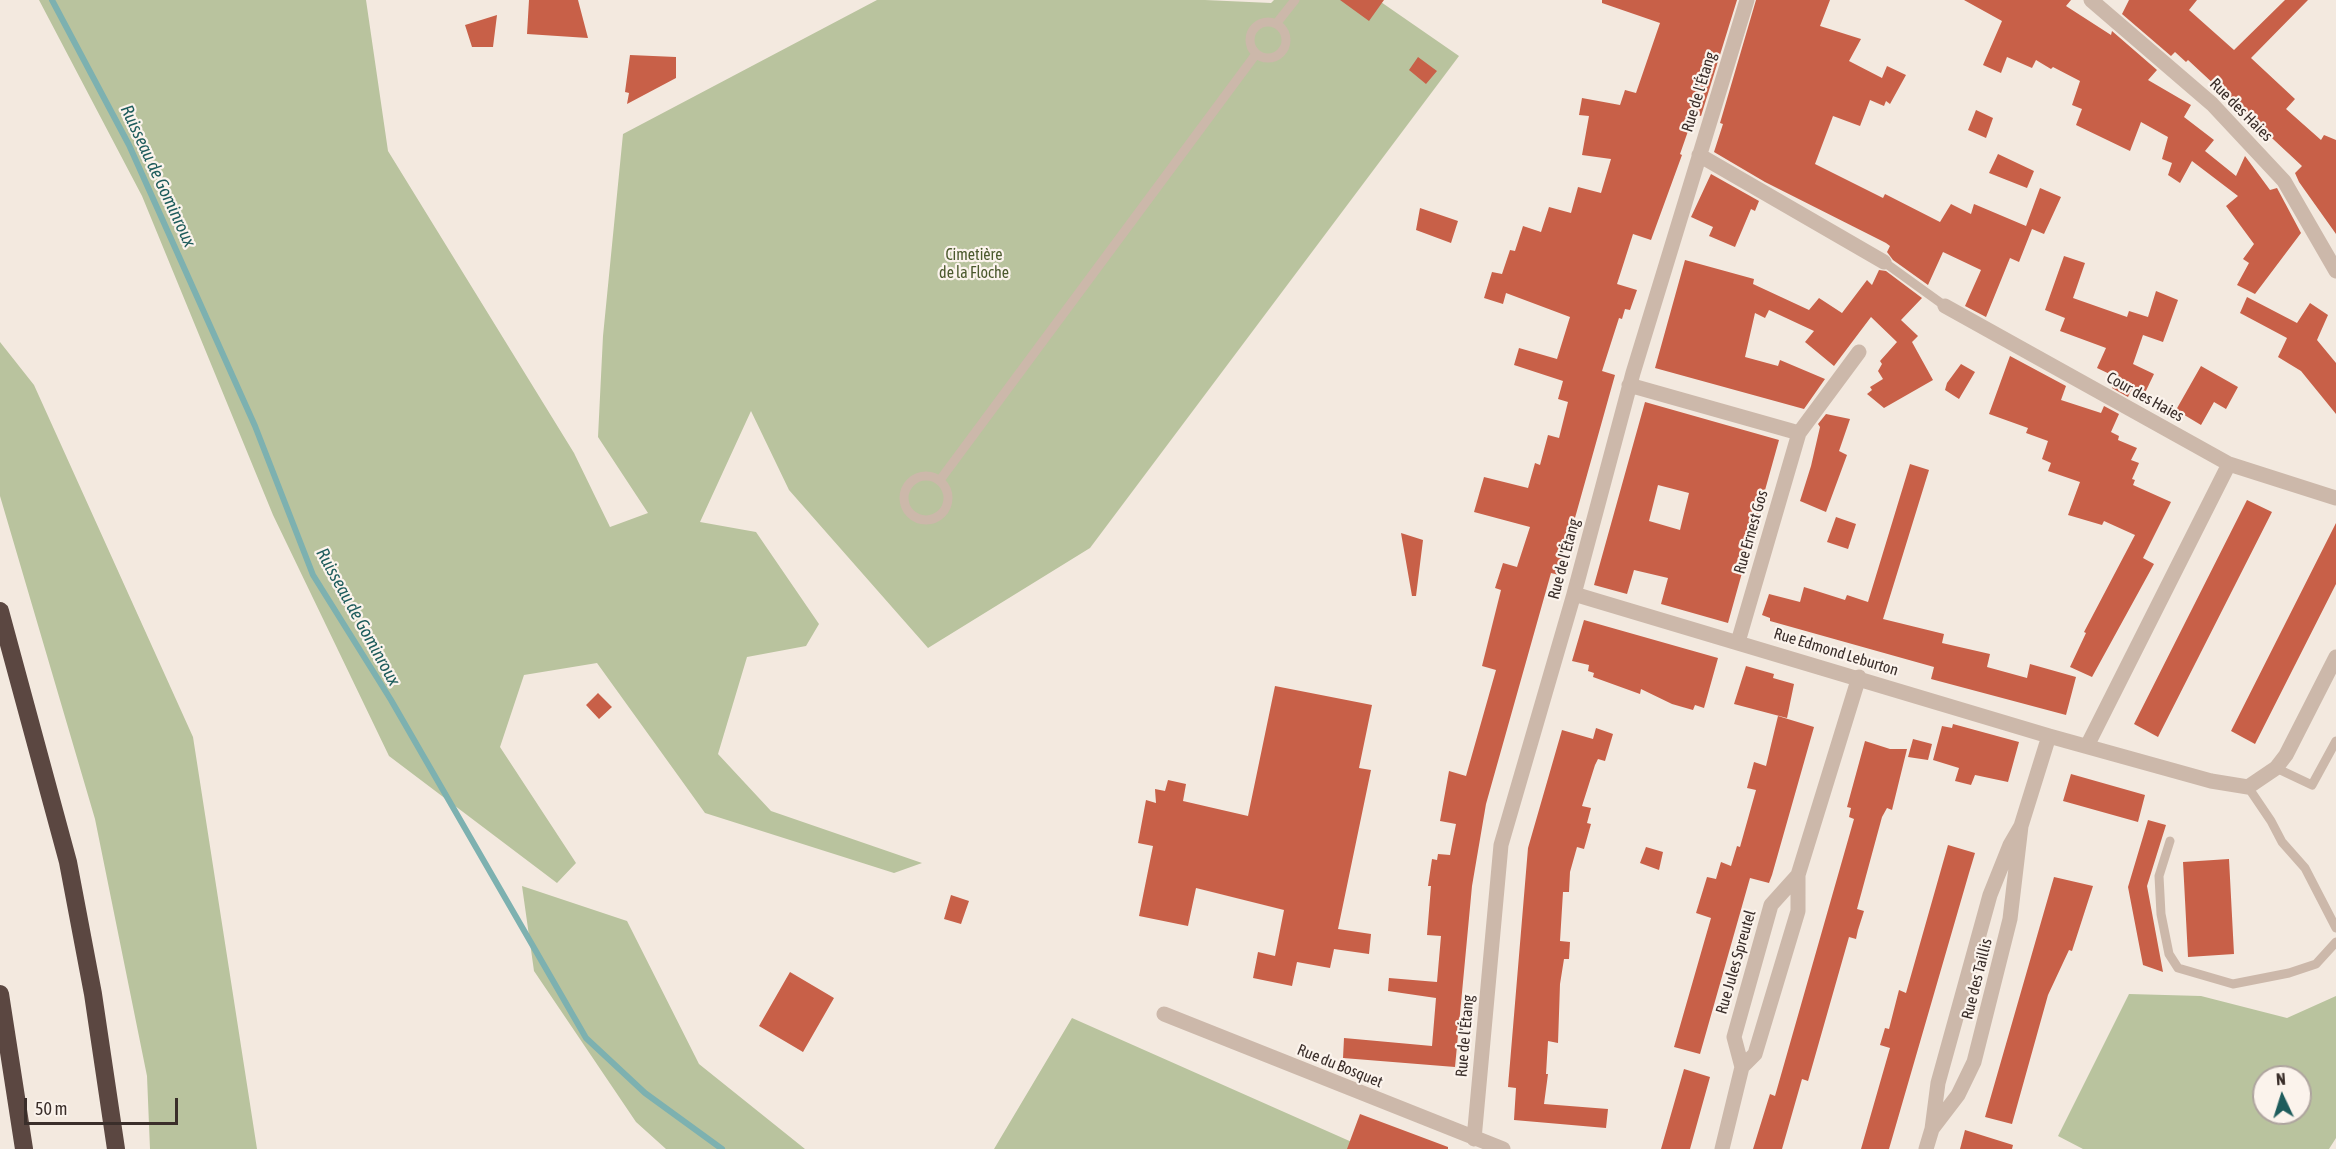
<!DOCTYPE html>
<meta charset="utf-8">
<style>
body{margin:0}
#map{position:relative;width:2336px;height:1149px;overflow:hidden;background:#f3e9df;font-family:"Asap Condensed",sans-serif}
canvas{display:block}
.north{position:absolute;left:2252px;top:1065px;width:60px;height:60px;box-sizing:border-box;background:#fbf3ec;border:2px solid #aea49e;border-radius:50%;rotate:356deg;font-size:16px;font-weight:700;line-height:24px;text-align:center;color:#3a2e2a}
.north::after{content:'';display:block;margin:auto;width:21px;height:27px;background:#1e5c5c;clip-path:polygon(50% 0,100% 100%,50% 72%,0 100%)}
.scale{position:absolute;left:24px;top:1098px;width:154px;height:27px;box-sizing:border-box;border:3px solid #3a2e2a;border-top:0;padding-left:8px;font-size:18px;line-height:21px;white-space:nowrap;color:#3a2e2a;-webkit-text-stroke:4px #fbf3ec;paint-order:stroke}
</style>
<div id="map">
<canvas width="2336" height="1149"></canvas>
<div class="north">N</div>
<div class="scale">50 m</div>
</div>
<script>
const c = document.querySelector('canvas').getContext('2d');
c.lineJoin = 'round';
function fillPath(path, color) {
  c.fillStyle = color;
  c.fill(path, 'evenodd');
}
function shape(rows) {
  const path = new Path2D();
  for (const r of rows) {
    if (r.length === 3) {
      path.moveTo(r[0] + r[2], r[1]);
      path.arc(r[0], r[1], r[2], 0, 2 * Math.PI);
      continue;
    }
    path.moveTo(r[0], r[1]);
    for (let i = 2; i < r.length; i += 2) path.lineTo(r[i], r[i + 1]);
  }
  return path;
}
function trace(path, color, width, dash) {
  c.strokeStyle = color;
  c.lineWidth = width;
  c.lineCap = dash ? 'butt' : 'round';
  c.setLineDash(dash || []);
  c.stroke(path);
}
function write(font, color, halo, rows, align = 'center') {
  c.font = font + ' "Asap Condensed",sans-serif';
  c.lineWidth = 4.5;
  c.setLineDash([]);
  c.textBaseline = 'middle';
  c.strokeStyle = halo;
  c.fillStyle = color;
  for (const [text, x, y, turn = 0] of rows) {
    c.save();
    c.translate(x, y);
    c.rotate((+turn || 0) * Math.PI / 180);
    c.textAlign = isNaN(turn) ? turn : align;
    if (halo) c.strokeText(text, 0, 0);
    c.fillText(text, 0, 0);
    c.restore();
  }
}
fillPath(shape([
 [39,0,366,0,388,151,574,453,610,527,648,513,598,437,603,336,623,134,877,0,1205,0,1271,3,1274,0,1378,0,1459,56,1090,548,928,648,789,490,751,411,700,522,756,532,819,624,806,646,747,657,718,754,771,811,922,863,894,873,705,813,597,663,524,675,500,747,576,863,557,883,389,756,273,515,142,196],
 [0,342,34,385,193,737,257,1149,150,1149,147,1076,95,819,0,496],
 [522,886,627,921,699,1064,805,1149,666,1149,636,1122,534,971],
 [2129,994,2201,996,2287,1018,2336,996,2336,1138,2329,1149,2083,1149,2058,1136],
 [2264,1077,2300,1077,2300,1113,2264,1113],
 [1072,1018,1354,1143,1352,1149,994,1149]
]), '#b9c39e');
trace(shape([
 [52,0,129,145,255,426,313,575,391,700,586,1038,645,1093,722,1149]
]), '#7db1b0', 6);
fillPath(shape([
 [529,0,578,0,588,38,527,34],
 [1340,0,1384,0,1369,21],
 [1602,0,1737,0,1701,116,1694,114,1680,154,1682,155,1651,240,1633,234,1617,284,1637,290,1630,310,1625,309,1622,319,1619,318,1602,371,1615,375,1559,575,1551,573,1486,804,1472,886,1455,1067,1343,1058,1344,1038,1432,1046,1436,998,1388,991,1389,978,1437,982,1441,936,1427,935,1431,886,1428,886,1432,859,1437,860,1438,854,1450,855,1453,839,1456,824,1440,821,1449,771,1466,776,1496,670,1482,666,1501,590,1495,588,1503,563,1517,567,1530,527,1474,512,1484,477,1528,488,1535,463,1540,465,1548,435,1559,438,1568,402,1558,399,1563,381,1514,365,1519,348,1557,359,1570,317,1506,293,1503,304,1484,298,1492,272,1502,274,1510,250,1515,251,1523,226,1541,232,1549,207,1571,213,1578,187,1601,193,1611,159,1582,155,1589,116,1579,115,1582,98,1620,105,1625,90,1636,93,1660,23,1602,3],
 [1756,0,1830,0,1820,26,1861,39,1849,61,1882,78,1887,66,1906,75,1890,104,1886,101,1884,106,1870,100,1860,126,1833,116,1815,164,1883,198,1885,194,1940,222,1951,204,1971,214,1974,204,2026,226,2040,188,2061,197,2044,234,2032,229,2019,262,2010,258,1986,317,1965,306,1981,270,1943,252,1928,285,1893,260,1887,252,1890,246,1886,243,1765,182,1714,152,1723,124,1720,123],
 [1964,0,2071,0,2066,6,2111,35,2112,31,2157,70,2148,80,2191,105,2184,117,2214,140,2205,151,2236,176,2245,156,2270,190,2277,188,2301,233,2255,294,2237,285,2249,263,2243,259,2254,244,2226,206,2238,196,2192,161,2180,183,2168,175,2172,163,2162,159,2168,137,2141,122,2130,151,2076,125,2082,109,2072,105,2080,81,2053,67,2051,69,2036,60,2032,68,2007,57,2001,73,1983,65,2002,21],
 [2129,0,2197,0,2189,10,2234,50,2285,0,2308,0,2251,58,2295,99,2286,109,2321,140,2324,135,2336,140,2336,234,2299,182,2295,173,2302,166,2188,60,2186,62,2175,52,2171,56,2122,14],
 [497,15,493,47,472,47,465,25],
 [630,55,676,57,676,78,627,104,629,93,625,92],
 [1418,57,1437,71,1426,84,1409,70],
 [1976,110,1993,118,1986,138,1968,130],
 [1998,154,2034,171,2027,188,1989,173],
 [1711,174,1759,201,1755,211,1751,209,1735,247,1709,236,1713,227,1691,217],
 [1420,208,1458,221,1451,243,1416,230],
 [2064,256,2085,263,2073,298,2127,317,2129,311,2148,317,2156,291,2178,300,2163,342,2143,335,2133,364,2154,374,2143,397,2131,390,2128,397,2112,388,2116,377,2097,368,2106,348,2060,331,2065,318,2045,310],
 [1685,260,1754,279,1753,284,1809,310,1819,298,1842,313,1867,280,1872,285,1879,270,1886,271,1922,298,1901,320,1918,336,1912,342,1933,380,1884,408,1867,394,1872,390,1870,387,1883,379,1878,371,1882,364,1880,361,1897,342,1871,317,1834,366,1805,342,1814,331,1769,310,1765,318,1755,313,1745,357,1778,366,1780,360,1825,379,1804,409,1655,368],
 [2247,297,2297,323,2310,303,2328,315,2317,340,2336,363,2336,414,2301,371,2278,357,2287,338,2240,313],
 [2010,356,2066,386,2061,400,2101,413,2104,406,2119,414,2111,432,2119,436,2118,440,2137,448,2131,460,2139,463,2132,479,2135,480,2133,485,2171,502,2143,558,2154,564,2092,677,2070,667,2086,633,2084,632,2135,535,2104,521,2102,525,2068,515,2080,482,2048,471,2051,463,2042,459,2048,441,2026,433,2028,428,1989,414],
 [1961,364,1975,372,1959,399,1945,390,1947,383],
 [2201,366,2238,387,2226,409,2214,402,2201,425,2176,410],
 [1645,402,1779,440,1728,623,1661,604,1668,578,1634,570,1627,594,1594,585],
 [1658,485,1689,493,1680,530,1649,521],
 [1826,414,1850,419,1839,451,1847,455,1826,512,1800,501,1811,466,1820,427,1818,424],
 [1910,464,1929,470,1883,619,1944,634,1942,643,1990,654,1987,667,2027,678,2030,664,2076,677,2066,715,1931,679,1934,667,1770,621,1770,618,1762,615,1769,594,1800,602,1804,587,1845,600,1847,595,1868,602],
 [2247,500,2272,512,2158,737,2134,724],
 [1836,517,1856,524,1848,549,1827,542],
 [2336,523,2336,584,2255,744,2231,731],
 [1401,533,1423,540,1416,596,1412,596],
 [1584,620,1718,658,1704,708,1695,705,1693,710,1672,704,1641,689,1640,694,1593,677,1594,673,1588,671,1589,665,1572,661],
 [1746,666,1774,674,1773,678,1794,684,1787,718,1734,704],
 [1275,686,1372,705,1359,768,1371,770,1338,929,1371,934,1369,954,1334,949,1330,968,1297,962,1292,986,1253,978,1258,952,1275,956,1284,910,1196,888,1188,926,1139,916,1153,846,1138,843,1146,800,1156,803,1155,789,1165,791,1168,780,1186,784,1183,801,1248,816],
 [598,693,612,707,599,719,586,705],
 [1778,716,1814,727,1772,875,1769,883,1750,878,1700,1054,1674,1047,1711,918,1696,913,1707,877,1716,879,1721,862,1731,866,1737,846,1740,847,1756,790,1747,788,1754,762,1766,766],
 [1953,724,2019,742,2008,782,1975,775,1971,785,1955,781,1959,768,1933,760,1942,726,1952,728],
 [1596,728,1613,734,1605,761,1598,759,1595,765,1582,806,1591,808,1587,823,1591,824,1584,849,1577,847,1570,872,1569,892,1563,892,1560,941,1570,942,1569,959,1564,959,1560,984,1558,1043,1548,1041,1546,1074,1548,1074,1544,1104,1608,1109,1606,1128,1514,1120,1516,1088,1508,1087,1528,848,1562,730,1593,739],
 [1913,739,1932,744,1928,760,1908,757],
 [1865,741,1890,749,1907,749,1892,810,1887,808,1882,817,1857,909,1864,911,1858,930,1856,939,1849,937,1808,1081,1802,1079,1782,1149,1753,1149,1770,1094,1775,1096,1854,819,1849,817,1851,808,1847,807],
 [2071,774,2145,795,2138,822,2063,801],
 [2148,820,2166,825,2147,886,2163,972,2143,965,2128,887],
 [1948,845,1975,853,1969,873,1889,1149,1861,1149,1890,1048,1880,1045,1885,1028,1889,1029,1899,990,1906,993],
 [1646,847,1663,852,1659,870,1640,863],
 [2229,859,2234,954,2188,957,2183,862],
 [2054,877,2093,886,2072,951,2069,950,2048,995,2012,1124,1985,1117],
 [951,895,969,901,961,924,944,919],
 [790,972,834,998,803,1052,759,1026],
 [1684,1069,1710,1077,1690,1149,1661,1149],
 [1360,1114,1448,1147,1448,1149,1347,1149],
 [1965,1130,2013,1145,2012,1149,1960,1149]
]), '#c86048');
trace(shape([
 [1268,40,18],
 [1276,24,1295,0],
 [1884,262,1945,306],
 [926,498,22],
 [940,480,1256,54],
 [2276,768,2312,785,2336,741],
 [2248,787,2271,821,2282,842,2305,868,2336,928],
 [2170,841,2159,876,2161,914,2169,954,2178,968,2233,984,2289,973,2316,964,2336,942]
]), '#ccb8aa', 9);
trace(shape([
 [1699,155,1884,262],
 [1945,306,2229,464,2336,498],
 [1629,385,1799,433],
 [1574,594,2049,736,2211,781,2248,787,2276,768,2286,755,2336,657],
 [1738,642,1799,433,1859,352],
 [2087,746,2229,464],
 [2021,826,2010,845,1990,895,1938,1083,1932,1129,1958,1095,1974,1062,2010,919,2021,826,2049,736],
 [1164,1014,1503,1149],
 [1742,1067,1755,1054,1798,911,1798,875,1859,677],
 [1474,1139,1501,845,1574,594,1633,373,1747,0],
 [1722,1149,1742,1067,1734,1037,1771,905,1798,875],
 [1926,1149,1932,1129]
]), '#ccb8aa', 15);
trace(shape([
 [2091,0,2212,104,2284,181,2336,271]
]), '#ccb8aa', 15);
trace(shape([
 [0,611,68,862,93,994,116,1149],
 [0,994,24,1149]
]), '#5b4741', 18);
write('16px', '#3a2e2a', '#fbf3ec', [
 ["Rue de l'Étang",1699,92,-73],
 ["Rue des Haies",2241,110,45],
 ["Cour des Haies",2145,397,29],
 ["Rue Ernest Gos",1751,532,-74],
 ["Rue de l'Étang",1564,559,-75],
 ["Rue Edmond Leburton",1836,652,17],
 ["Rue Jules Spreutel",1736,962,-74],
 ["Rue des Taillis",1977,979,-76],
 ["Rue de l'Étang",1465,1036,-85],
 ["Rue du Bosquet",1340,1066,22]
]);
write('16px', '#4b592d', '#fbf3ec', [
 ["Cimetière",974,255],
 ["de la Floche",974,273]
]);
write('italic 18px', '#1e5c5c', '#fbf3ec', [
 ["Ruisseau de Gominroux",158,176,65],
 ["Ruisseau de Gominroux",358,617,61]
]);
</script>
